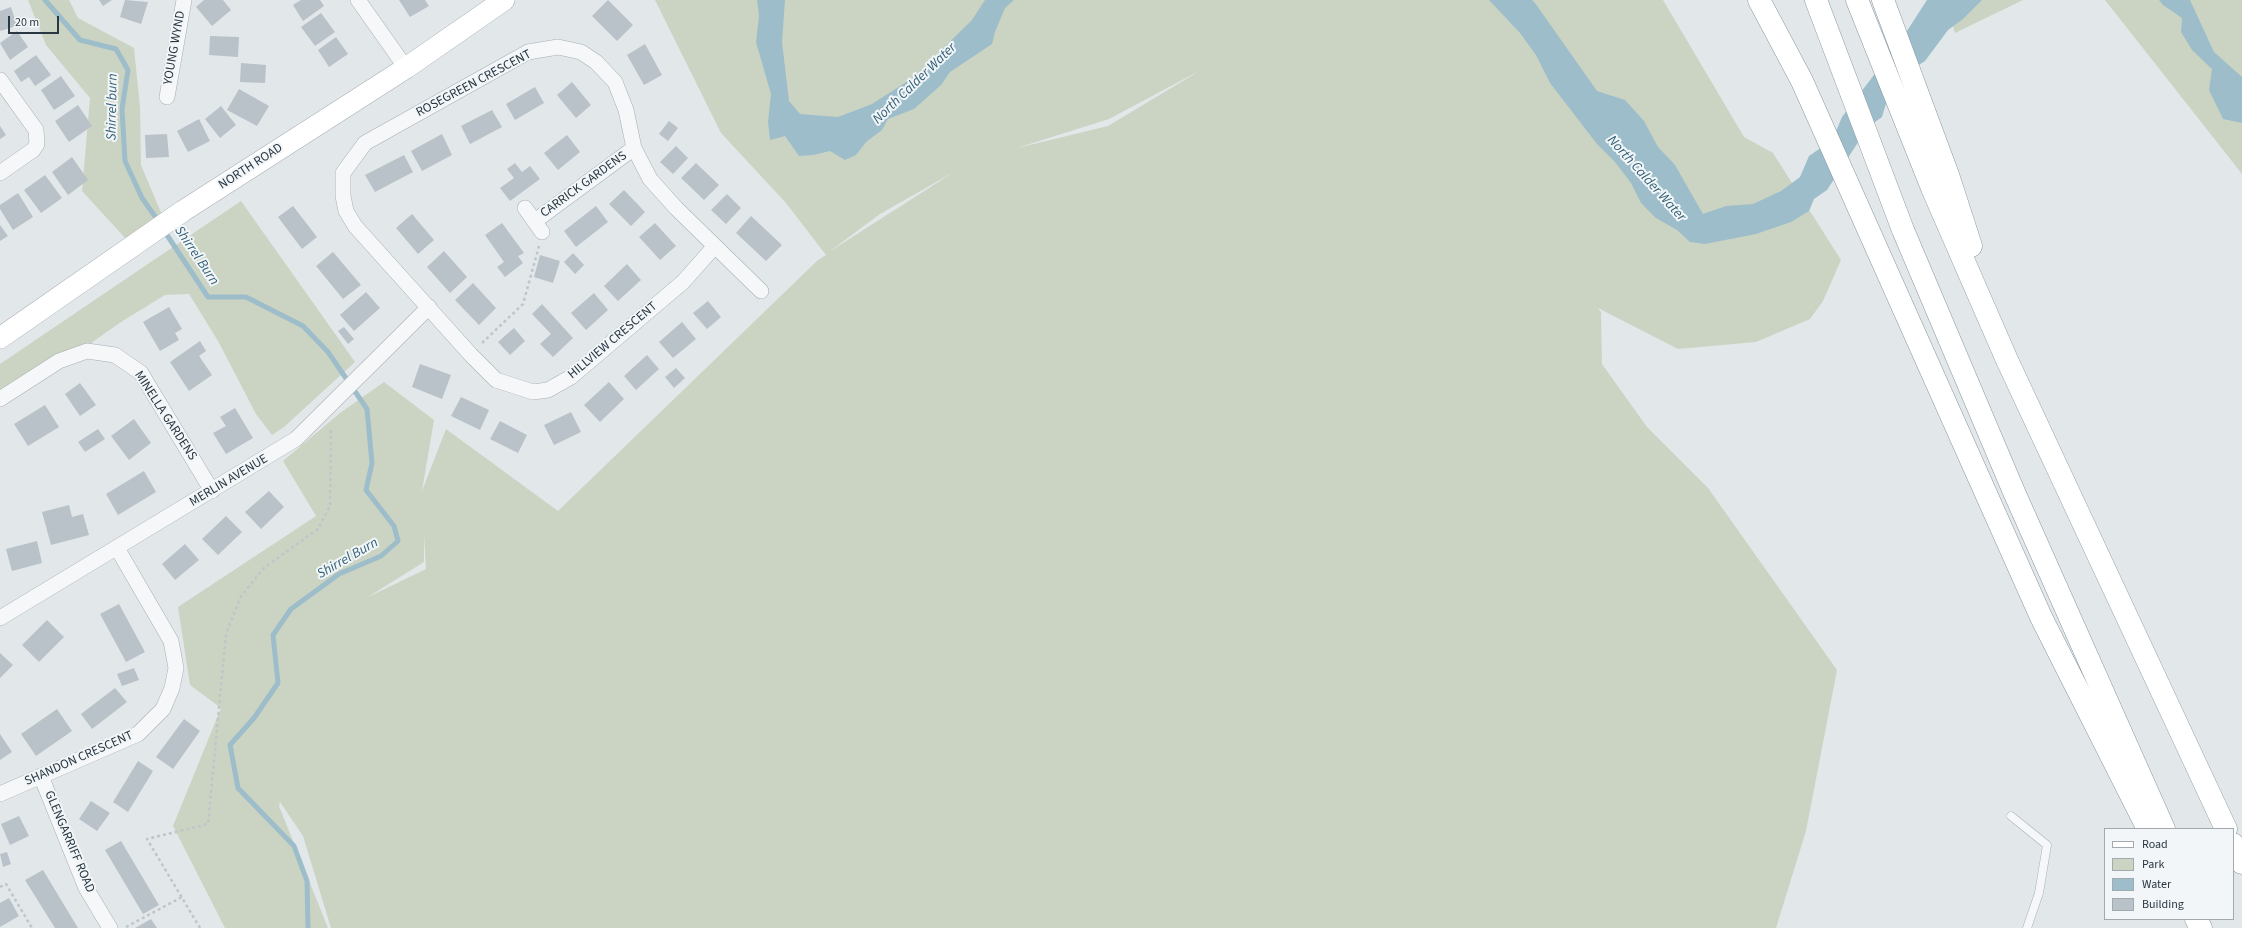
<!DOCTYPE html>
<style>
body{margin:0}
#map{position:relative;width:2242px;height:928px;overflow:hidden;background:#e2e7ea;font-family:"Source Sans 3",sans-serif}
canvas{display:block}
.legend{position:absolute;left:2104px;top:828px;width:130px;height:92px;box-sizing:border-box;background:#f2f6f8;border:1px solid #a2aab0;margin:0;padding:5px 7px;list-style:none;font-size:12px;color:#2a3843}
.legend li{display:flex;align-items:center;gap:8px;height:20px}
.legend b{width:20px;border:1px solid #a2aab0}
.scale{position:absolute;left:8px;top:16px;width:51px;height:18px;box-sizing:border-box;border:2px solid #2a3843;border-top:0;padding-left:5px;font-size:12px;line-height:14px;white-space:nowrap;color:#2a3843;-webkit-text-stroke:3px #f2f6f8;paint-order:stroke}
</style>
<div id="map">
<canvas width="2242" height="928"></canvas>
<ul class="legend">
<li><b style="height:5px;background:#fff"></b>Road</li>
<li><b style="height:11px;background:#cbd4c3"></b>Park</li>
<li><b style="height:11px;background:#9dbdca"></b>Water</li>
<li><b style="height:11px;background:#b9c2c8"></b>Building</li>
</ul>
<div class="scale">20 m</div>
</div>
<script>
const c = document.querySelector('canvas').getContext('2d');
c.lineJoin = 'round';
function fillPath(path, color) {
  c.fillStyle = color;
  c.fill(path, 'evenodd');
}
function shape(rows) {
  const path = new Path2D();
  for (const r of rows) {
    path.moveTo(r[0], r[1]);
    for (let i = 2; i < r.length; i += 2) path.lineTo(r[i], r[i + 1]);
  }
  return path;
}
function trace(path, color, width, dash) {
  c.strokeStyle = color;
  c.lineWidth = width;
  c.lineCap = dash ? 'butt' : 'round';
  c.setLineDash(dash || []);
  c.stroke(path);
}
function write(font, color, halo, rows, align = 'center') {
  c.font = font + ' "Source Sans 3",sans-serif';
  c.lineWidth = 4;
  c.setLineDash([]);
  c.textBaseline = 'middle';
  c.strokeStyle = halo;
  c.fillStyle = color;
  for (const [text, x, y, turn = 0] of rows) {
    c.save();
    c.translate(x, y);
    c.rotate((+turn || 0) * Math.PI / 180);
    c.textAlign = isNaN(turn) ? turn : align;
    if (halo) c.strokeText(text, 0, 0);
    c.fillText(text, 0, 0);
    c.restore();
  }
}
fillPath(shape([
 [28,0,69,0,78,18,134,48,140,107,141,165,162,215,125,238,82,191,90,98,46,45],
 [655,0,1663,0,1744,137,1773,153,1841,260,1823,301,1810,319,1756,342,1678,349,1598,308,1601,312,1602,364,1647,427,1708,488,1837,670,1806,831,1776,928,331,928,303,836,280,802,279,806,328,928,225,928,173,826,221,708,190,685,178,607,316,516,283,461,340,413,384,382,434,420,422,491,446,429,558,511,818,260,826,255,786,203,721,133],
 [1201,70,1108,126,1017,148,1109,119],
 [954,172,829,252,880,214],
 [424,534,426,569,368,597,424,562],
 [1944,0,2023,0,1955,33],
 [2105,0,2242,0,2242,174],
 [241,201,355,362,284,427,272,435,256,414,218,341,189,294,165,295,121,322,0,407,0,364]
]), '#cbd4c3');
fillPath(shape([
 [757,0,785,0,782,42,789,101,800,114,838,117,872,104,914,77,972,20,985,0,1014,0,1005,8,995,32,992,44,950,72,941,85,914,109,888,119,882,130,866,142,856,155,845,160,830,151,813,155,799,156,785,136,770,140,768,122,771,94,756,42,759,16],
 [1489,0,1532,0,1535,3,1597,91,1625,100,1644,121,1658,147,1675,165,1703,214,1726,206,1753,204,1781,191,1800,177,1809,156,1822,147,1837,129,1842,117,1905,34,1927,0,1982,0,1963,19,1948,30,1925,61,1914,68,1906,81,1896,88,1887,100,1882,117,1868,127,1827,190,1814,199,1809,211,1791,222,1756,234,1705,244,1690,242,1677,230,1656,218,1641,203,1631,183,1615,162,1597,144,1550,83,1536,55,1520,33],
 [2159,0,2190,0,2214,52,2242,77,2242,123,2223,119,2209,90,2212,69,2192,50,2181,32,2182,18,2163,5]
]), '#9dbdca');
trace(shape([
 [45,0,80,40,116,49,128,70,122,109,125,161,142,198,159,222],
 [163,229,208,297,246,297,303,326,328,352,367,409,372,463,366,490,394,526,398,541,381,556,339,574,291,609,273,635,278,683,254,718,230,745,238,788,294,846,307,881,308,928]
]), '#9dbdca', 5);
fillPath(shape([
 [99,0,112,0,103,6],
 [125,0,148,2,141,24,120,17],
 [204,0,223,0,231,10,212,26,196,7],
 [301,0,320,0,324,6,303,21,293,5],
 [399,0,425,0,429,6,410,17],
 [608,0,633,25,617,41,592,16],
 [11,7,17,26,0,31,0,11],
 [321,13,335,32,315,46,301,27],
 [17,31,28,47,10,60,0,43],
 [210,36,239,37,238,57,209,55],
 [336,37,348,54,329,67,318,50],
 [645,44,662,75,644,85,627,55],
 [36,55,51,75,35,86,29,77,21,82,14,71],
 [241,63,266,65,265,83,240,82],
 [61,76,75,96,54,110,41,90],
 [572,82,591,105,576,118,557,95],
 [535,87,544,103,515,120,506,104],
 [239,89,269,106,257,126,227,110],
 [78,105,92,126,69,142,55,121],
 [221,106,236,125,220,138,205,119],
 [492,110,502,127,470,144,461,126],
 [199,119,210,141,188,152,177,131],
 [669,121,678,128,668,141,659,134],
 [0,126,6,135,0,139],
 [167,134,169,157,146,158,145,135],
 [442,134,452,155,422,171,411,151],
 [567,135,580,152,558,170,544,153],
 [676,146,688,158,673,174,660,162],
 [404,155,413,172,375,192,365,175],
 [72,157,88,180,68,195,52,172],
 [515,163,522,172,530,166,540,179,510,201,500,188,514,178,507,169],
 [696,163,719,185,704,200,681,178],
 [45,175,62,198,41,213,24,190],
 [624,190,645,212,631,226,609,204],
 [18,193,33,217,13,230,0,209,0,205],
 [727,194,741,208,726,224,711,210],
 [293,206,317,237,302,249,278,217],
 [596,206,608,222,576,247,564,231],
 [412,214,434,240,418,254,396,228],
 [751,216,782,245,766,261,736,233],
 [502,223,524,253,518,256,523,263,505,277,497,267,504,262,485,235],
 [655,223,676,246,660,260,639,237],
 [0,225,8,236,0,241],
 [444,251,467,277,450,293,427,267],
 [333,252,361,285,343,299,316,266],
 [573,253,584,265,575,274,564,262],
 [540,255,560,261,553,283,534,277],
 [627,264,641,280,618,301,604,286],
 [473,283,496,308,479,325,455,300],
 [366,292,380,308,354,331,340,315],
 [594,293,608,310,586,330,571,313],
 [708,301,721,317,707,329,693,313],
 [542,304,573,338,553,357,540,344,551,334,532,314],
 [169,307,182,329,175,333,179,340,160,351,143,322],
 [682,322,696,339,673,358,659,342],
 [344,327,354,339,348,344,338,331],
 [514,328,525,341,510,355,498,342],
 [200,341,206,351,199,356,212,375,189,391,170,362],
 [647,355,659,369,636,390,624,376],
 [420,364,451,375,442,399,412,387],
 [676,368,685,378,674,388,665,377],
 [609,382,624,399,600,422,584,405],
 [80,383,96,405,80,416,65,394],
 [461,397,489,410,480,430,451,416],
 [45,405,59,427,28,446,14,424],
 [235,408,253,438,226,454,213,433,226,426,220,417],
 [571,412,581,432,554,445,544,425],
 [134,419,151,443,129,460,111,436],
 [500,421,527,435,518,453,490,439],
 [98,429,105,439,85,452,78,442],
 [144,471,156,492,118,515,106,494],
 [269,491,284,507,261,529,245,512],
 [69,505,72,517,83,514,89,535,51,545,42,512],
 [226,516,242,532,218,555,202,539],
 [37,541,42,563,12,571,6,549],
 [185,544,199,560,175,580,162,564],
 [119,604,145,652,126,662,100,614],
 [47,620,64,637,39,662,22,645],
 [0,653,13,665,0,678],
 [134,668,139,680,122,686,117,674],
 [115,688,127,702,92,729,81,714],
 [57,709,72,731,36,756,21,734],
 [184,719,200,731,173,769,156,757],
 [0,734,12,752,0,760],
 [138,761,153,771,128,812,113,802],
 [91,801,110,813,97,831,79,819],
 [19,816,29,836,10,845,1,824],
 [121,841,159,905,143,914,105,850],
 [7,852,11,864,3,867,0,854],
 [43,870,78,928,55,928,25,880],
 [9,898,19,916,0,927,0,903],
 [151,919,157,928,135,928]
]), '#b9c2c8');
const lane = shape([
 [2011,816,2047,845,2039,893,2027,928]
]);
const street = shape([
 [358,0,406,68],
 [0,80,36,130,37,144,33,150,0,173],
 [167,97,184,0],
 [525,208,542,232],
 [535,221,634,148],
 [715,246,683,282,571,377,548,390,533,392,496,380,471,355,355,226,346,211,343,196,343,173,365,143,528,52,558,47,581,52,596,62,615,82,626,110,634,148,650,179,676,208,761,291],
 [0,399,59,361,87,351,115,355,141,373,212,491],
 [0,618,296,439,429,307],
 [41,776,86,888,110,928],
 [0,794,138,734,163,709,172,688,176,668,171,641,117,548]
]);
const secondary = shape([
 [0,338,183,211,406,68,504,0]
]);
const highway = shape([
 [1759,0,1802,81,2041,617,2148,829],
 [1816,0,1903,230,2014,492,2164,829],
 [1857,0,1932,188,2007,360,2226,829],
 [1883,0,1948,175,1971,246],
 [2233,844,2242,863],
 [2196,919,2201,928]
]);
trace(lane, '#a7afb5', 9);
trace(street, '#a7afb5', 16);
trace(secondary, '#a7afb5', 22);
trace(highway, '#8998a1', 23);
trace(shape([
 [482,343,523,304,539,246],
 [0,887,6,884,32,928],
 [126,927,182,897],
 [200,928,147,839,208,824,226,634,241,596,264,568,318,529,330,506,331,427]
]), '#c0c5ca', 2.5, [3, 3]);
trace(lane, '#f5f7f9', 8);
trace(street, '#f5f7f9', 15);
trace(secondary, '#fff', 21);
trace(highway, '#fff', 22);
write('13px', '#2a3843', '#f2f6f8', [
 ["YOUNG WYND",175,48,-80],
 ["ROSEGREEN CRESCENT",474,84,-28],
 ["NORTH ROAD",251,167,-33],
 ["CARRICK GARDENS",584,185,-36],
 ["HILLVIEW CRESCENT",613,341,-40],
 ["MINELLA GARDENS",165,416,57],
 ["MERLIN AVENUE",229,481,-31],
 ["SHANDON CRESCENT",79,759,-24],
 ["GLENGARRIFF ROAD",69,842,67]
]);
write('italic 14px', '#336177', '#f2f6f8', [
 ["North Calder Water",915,84,-44],
 ["Shirrel burn",113,107,-89],
 ["North Calder Water",1646,179,48],
 ["Shirrel Burn",196,256,56],
 ["Shirrel Burn",348,559,-30]
]);
</script>
